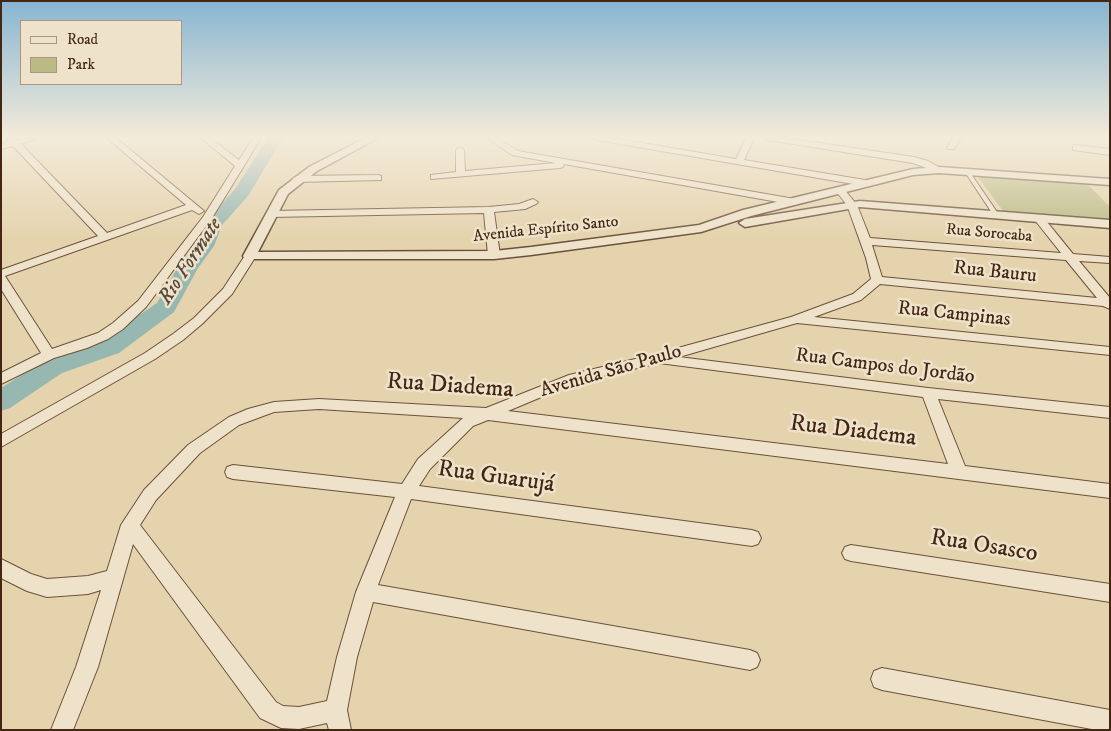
<!DOCTYPE html>
<meta charset="utf-8">
<style>
body{margin:0}
#map{position:relative;width:1111px;height:731px;overflow:hidden;background:#e5d3ad;font-family:"IM FELL DW Pica",serif}
canvas{display:block}
.frame{position:absolute;inset:0;border:2px solid #432614;pointer-events:none}
.legend{position:absolute;left:20px;top:20px;width:162px;height:65px;box-sizing:border-box;background:#eee2ca;border:1px solid #aa9781;margin:0;padding:6px 9px;list-style:none;font-size:15px;color:#432614}
.legend li{display:flex;align-items:center;gap:10px;height:25px}
.legend b{width:25px;border:1px solid #aa9781}
</style>
<div id="map">
<canvas width="1111" height="731"></canvas>
<div class="frame"></div>
<ul class="legend">
<li><b style="height:6px;background:#eee2ca"></b>Road</li>
<li><b style="height:14px;background:#bcba84"></b>Park</li>
</ul>
</div>
<script>
const c = document.querySelector('canvas').getContext('2d');
c.lineJoin = 'round';
function fillPath(path, color) {
  c.fillStyle = color;
  c.fill(path, 'evenodd');
}
function shape(rows) {
  const path = new Path2D();
  for (const r of rows) {
    path.moveTo(r[0], r[1]);
    for (let i = 2; i < r.length; i += 2) path.lineTo(r[i], r[i + 1]);
  }
  return path;
}
function trace(path, color, width, dash) {
  c.strokeStyle = color;
  c.lineWidth = width;
  c.lineCap = dash ? 'butt' : 'round';
  c.setLineDash(dash || []);
  c.stroke(path);
}
function write(font, color, halo, rows, align = 'center') {
  c.font = font + ' "IM FELL DW Pica",serif';
  c.lineWidth = 5;
  c.setLineDash([]);
  c.textBaseline = 'middle';
  c.strokeStyle = halo;
  c.fillStyle = color;
  for (const [text, x, y, turn = 0] of rows) {
    c.save();
    c.translate(x, y);
    c.rotate((+turn || 0) * Math.PI / 180);
    c.textAlign = isNaN(turn) ? turn : align;
    if (halo) c.strokeText(text, 0, 0);
    c.fillText(text, 0, 0);
    c.restore();
  }
}
fillPath(shape([
 [977,176,1087,184,1110,207,1110,221,1004,212]
]), '#bcba84');
fillPath(shape([
 [268,138,283,138,248,196,222,225,214,246,198,268,174,312,119,353,62,373,10,408,1,411,1,388,44,361,101,341,157,303,178,267,195,245,204,223,235,189,268,138]
]), '#97b7b1');
const service = shape([
 [965,171,969,171,999,215,998,216,994,216,965,172,965,171]
]);
const minor = shape([
 [6,138,15,138,17,140,39,138,21,144,107,233,186,205,107,138,116,138,204,211,199,214,192,210,5,276,52,349,98,333,113,323,138,301,203,217,235,166,201,138,210,138,239,160,253,138,261,138,212,218,146,307,123,329,108,339,87,348,54,358,1,384,1,373,41,353,1,289,1,270,98,236,13,146,1,149,1,144,9,142,6,138],
 [487,138,497,138,518,151,795,199,800,202,795,205,564,164,563,167,560,168,431,179,431,175,456,172,456,150,460,147,464,150,465,171,556,163,512,155,487,138],
 [593,138,613,138,736,159,746,138,754,138,744,160,865,180,870,183,865,186,597,140,593,138],
 [764,138,786,138,914,157,928,161,944,170,939,173,913,163,768,140,764,138],
 [953,138,961,138,954,149,948,149,947,147,953,138],
 [1076,145,1110,149,1110,155,1073,150,1073,146,1076,145],
 [378,175,381,176,381,180,297,182,292,179,297,176,378,175],
 [840,187,843,188,857,205,870,238,1061,253,1034,219,1035,217,1043,217,1073,254,1110,257,1110,263,1079,261,1110,298,1110,309,1103,306,880,284,861,300,814,317,1110,347,1110,355,797,323,679,357,928,388,1110,407,1110,418,938,399,965,466,1110,484,1110,498,488,420,473,426,430,469,419,486,752,530,758,532,761,538,758,544,752,546,411,499,378,585,750,650,757,653,760,660,757,667,750,670,373,602,357,657,347,710,351,730,329,730,327,723,299,729,281,728,260,718,133,544,98,667,73,730,51,730,76,667,101,590,88,594,47,597,27,591,1,578,1,559,31,574,47,579,88,576,107,571,121,525,144,490,188,445,229,417,248,409,274,402,319,399,486,408,569,375,656,354,791,317,853,294,871,279,866,258,847,205,835,190,840,187],
 [872,245,1066,260,1097,298,882,277,872,245],
 [659,363,923,397,948,464,508,411,577,382,659,363],
 [319,409,463,418,418,459,402,484,233,465,227,467,225,472,227,477,233,479,395,497,356,592,337,657,327,701,299,707,283,706,276,702,140,525,156,500,200,453,239,425,274,412,319,409],
 [533,199,538,202,536,204,525,209,494,212,500,255,494,258,488,255,484,213,271,217,266,214,271,211,489,207,519,204,533,199],
 [250,253,256,256,232,294,202,324,183,340,155,359,1,447,1,434,145,353,173,334,194,318,223,289,246,254,250,253],
 [851,545,1110,584,1110,602,851,561,845,559,842,553,845,547,851,545],
 [882,668,1110,710,1110,730,1097,730,882,690,874,687,871,679,874,671,882,668]
]);
const tertiary = shape([
 [365,138,378,138,317,171,288,194,258,252,494,251,531,247,699,225,743,210,913,169,939,167,1110,179,1110,185,939,173,913,175,751,216,701,232,531,255,494,259,245,259,243,256,279,190,309,167,365,138],
 [860,201,1110,220,1110,228,860,207,745,227,739,223,745,219,860,201]
]);
trace(service, '#6c513a', 2);
trace(minor, '#6c513a', 2);
trace(tertiary, '#6c513a', 3);
fillPath(service, '#eee2ca');
fillPath(minor, '#eee2ca');
fillPath(tertiary, '#eee2ca');
const sky = c.createLinearGradient(0, 0, 0, 240);
sky.addColorStop(0, '#87b5d2');
sky.addColorStop(0.57, '#f3ebda');
sky.addColorStop(1, '#f3ebda00');
c.fillStyle = sky;
c.fillRect(0, 0, 1111, 240);
write('16px', '#432614', '#eee2ca', [
 ["Avenida Espírito Santo",546,230,-6],
 ["Rua Sorocaba",989,234,5]
]);
write('20px', '#432614', '#eee2ca', [
 ["Rua Bauru",995,273,6],
 ["Rua Campinas",954,315,6],
 ["Rua Campos do Jordão",885,367,7],
 ["Avenida São Paulo",611,372,-16]
]);
write('italic 21px', '#584a3b', '#eee2ca', [
 ["Rio Formate",191,262,-57]
]);
write('24px', '#432614', '#eee2ca', [
 ["Rua Diadema",450,387,4],
 ["Rua Diadema",853,432,7],
 ["Rua Guarujá",496,478,8],
 ["Rua Osasco",984,547,9]
]);
</script>
